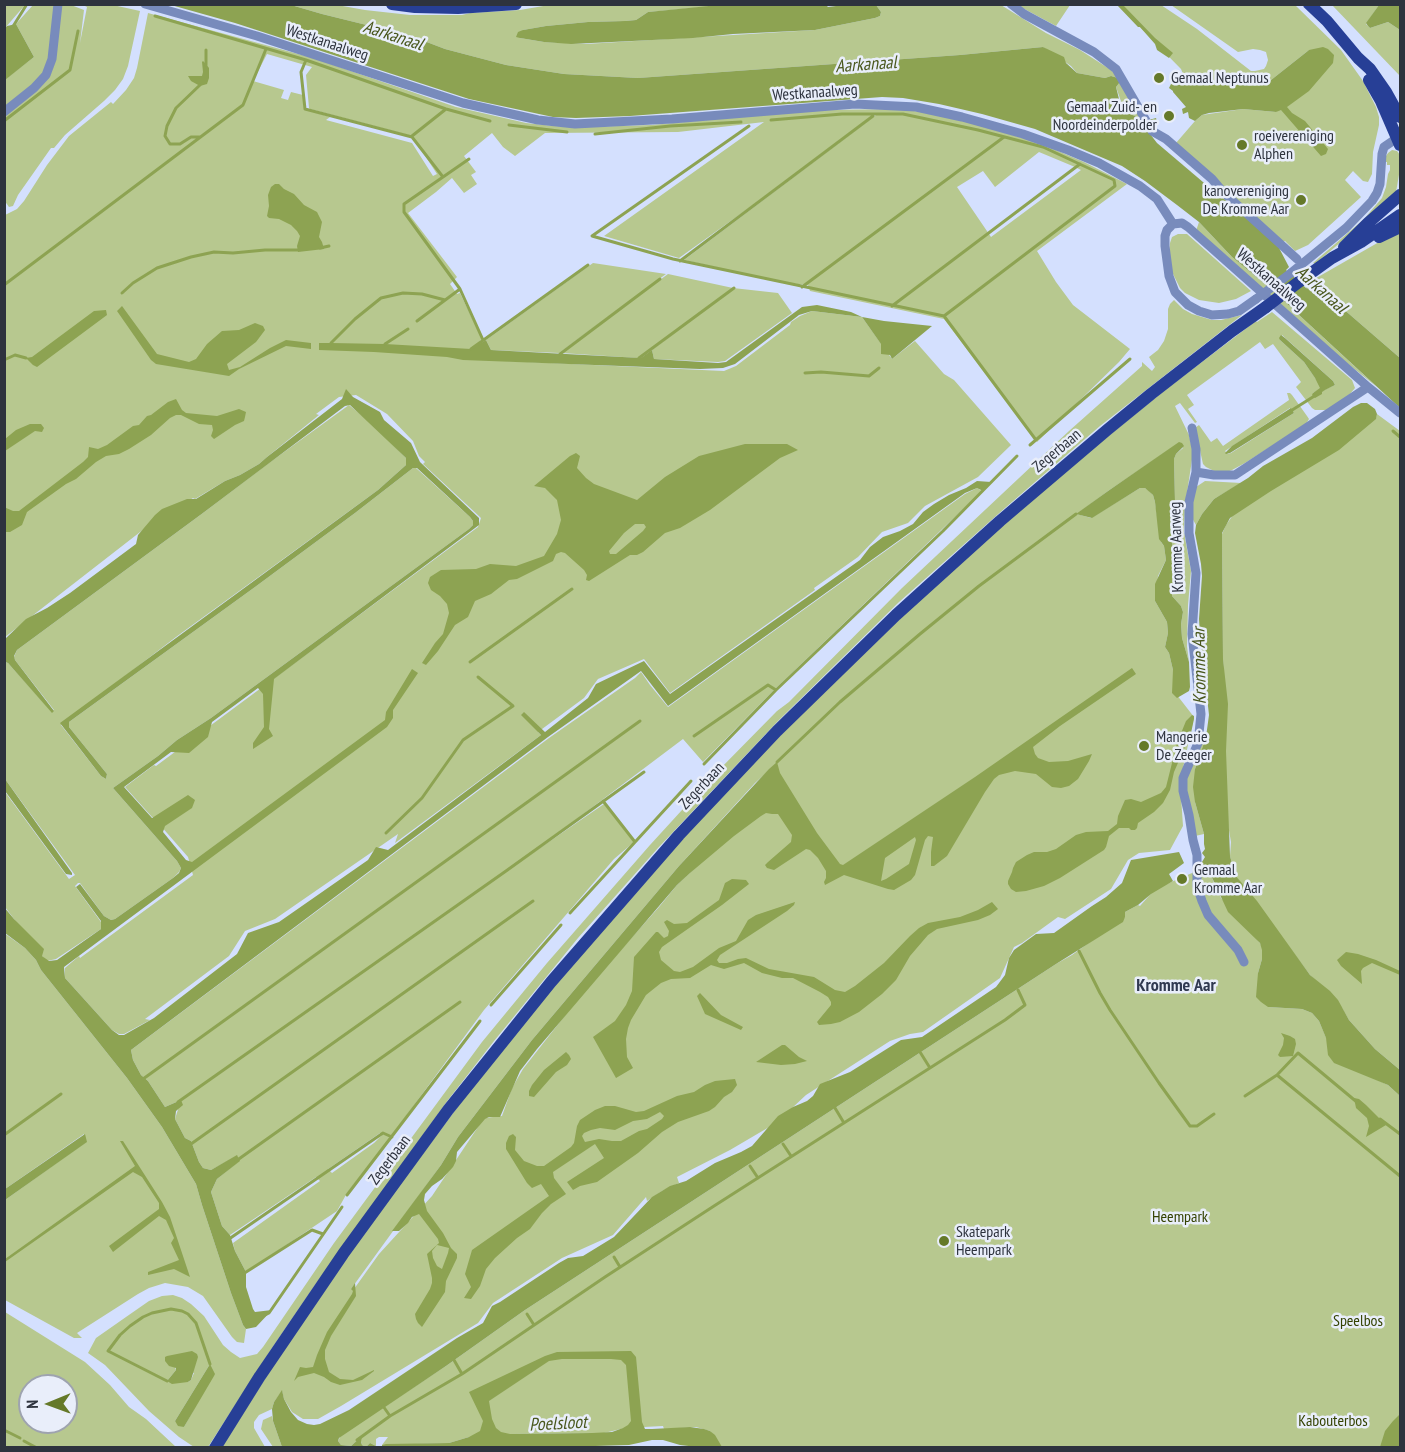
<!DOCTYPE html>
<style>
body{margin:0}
#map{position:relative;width:1405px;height:1452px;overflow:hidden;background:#d4e0fe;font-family:"PT Sans Narrow",sans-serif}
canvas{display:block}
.frame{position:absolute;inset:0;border:6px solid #2e333e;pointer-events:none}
.north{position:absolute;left:18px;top:1374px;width:60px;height:60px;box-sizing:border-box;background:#e9eefa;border:2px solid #9ea3af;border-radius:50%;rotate:269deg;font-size:16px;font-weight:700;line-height:24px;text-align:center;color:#2e333e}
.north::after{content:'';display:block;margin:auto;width:21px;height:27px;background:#657929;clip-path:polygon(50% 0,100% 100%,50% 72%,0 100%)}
</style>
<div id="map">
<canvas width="1405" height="1452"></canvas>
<div class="frame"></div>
<div class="north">N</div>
</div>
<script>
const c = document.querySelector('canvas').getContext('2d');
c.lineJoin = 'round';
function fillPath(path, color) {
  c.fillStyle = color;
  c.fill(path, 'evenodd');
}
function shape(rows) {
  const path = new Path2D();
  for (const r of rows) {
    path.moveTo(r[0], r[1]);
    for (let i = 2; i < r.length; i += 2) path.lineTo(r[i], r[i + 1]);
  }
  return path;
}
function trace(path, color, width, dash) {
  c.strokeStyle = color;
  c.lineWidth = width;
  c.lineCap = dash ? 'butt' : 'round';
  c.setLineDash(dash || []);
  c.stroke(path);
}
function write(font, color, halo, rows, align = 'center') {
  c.font = font + ' "PT Sans Narrow",sans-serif';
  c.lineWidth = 5;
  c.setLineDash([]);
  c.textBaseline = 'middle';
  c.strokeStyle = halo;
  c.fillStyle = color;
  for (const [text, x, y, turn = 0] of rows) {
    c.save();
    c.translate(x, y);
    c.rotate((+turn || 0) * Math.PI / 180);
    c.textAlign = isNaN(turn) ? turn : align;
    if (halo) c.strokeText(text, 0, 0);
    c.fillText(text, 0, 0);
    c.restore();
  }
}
fillPath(shape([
 [5,4,25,5,5,28,4,5],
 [555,4,729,5,648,12,636,20,625,21,588,22,546,26,523,30,520,38,544,42,586,44,815,30,875,18,880,16,881,12,876,5,1001,5,1046,33,1080,50,1111,70,1118,78,1111,76,1105,78,1077,73,1071,66,1043,47,960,55,638,78,564,74,506,65,445,49,411,36,322,14,291,5,337,5,365,10,410,15,462,15,470,13,520,10],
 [33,5,71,5,84,10,80,43,87,7,83,5,113,5,140,11,128,66,123,79,115,90,104,101,65,135,54,148,51,148,18,195,13,206,9,207,4,200,4,80,34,57,16,24],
 [1017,5,1070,5,1056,26],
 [1118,5,1161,5,1197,29,1251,71,1255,71,1264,69,1266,66,1268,60,1266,52,1260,50,1253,49,1238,52,1171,5,1295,5,1341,50,1363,81,1376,107,1379,117,1379,125,1373,152,1372,174,1368,182,1363,181,1353,171,1345,180,1361,197,1308,245,1295,251,1285,241,1283,242,1176,143,1195,121,1202,115,1243,109,1276,112,1309,50,1266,84,1258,86,1219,84,1198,85,1186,81,1181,69],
 [1332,5,1379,5,1366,24,1370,28,1388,22,1400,30,1400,76],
 [148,13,313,58,456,107,526,123,553,126,587,127,651,125,817,110,900,109,942,115,1037,142,1084,162,1127,184,1037,251,1056,282,1073,305,1130,349,1119,362,1037,442,944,319,810,291,808,285,787,283,684,260,876,115,885,115,869,114,873,115,753,205,679,258,604,236,764,122,678,132,545,133,515,156,503,147,492,133,464,156,476,172,471,175,477,184,464,193,452,178,436,192,408,213,457,277,450,284,457,294,460,293,482,339,478,343,484,360,724,371,736,366,790,325,791,322,800,316,812,311,862,317,892,359,915,341,944,374,954,380,1011,445,978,477,925,506,908,523,882,532,858,557,814,588,815,590,670,693,644,659,598,679,584,698,538,732,541,735,395,843,398,834,275,919,245,931,229,956,145,1019,150,1020,124,1034,119,1034,112,1030,65,978,65,968,79,956,80,958,193,875,188,857,153,817,152,817,125,787,154,765,156,766,478,527,481,518,423,464,425,462,419,456,413,441,387,414,356,395,339,397,316,414,319,415,267,457,259,464,240,475,225,481,195,499,193,498,144,529,5,637,5,215,17,209,24,201,47,165,69,136,111,102,113,104,126,90,134,78,137,68],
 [267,54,312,67,306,75,309,108,310,109,412,136,437,174,433,176,412,143,326,120,330,117,304,109,303,95,291,92,288,100,281,98,284,90,253,81],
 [1039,152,1075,167,1081,170,991,237,957,187,983,171,995,187],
 [1120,82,1142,119,1130,114,1123,107,1116,87],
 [1392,150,1397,151,1400,155,1400,169,1396,192,1387,203,1315,264,1313,263,1364,219,1382,198,1386,187,1388,174,1390,170,1390,165,1387,165,1387,162,1386,162,1386,156,1388,153],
 [1199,222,1232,257,1273,291,1377,387,1328,348,1196,231],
 [1400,230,1400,358,1341,307,1329,298,1306,288,1311,281],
 [1178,234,1187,234,1251,291,1236,299,1219,303,1199,300,1185,293,1180,288,1172,272,1169,254,1170,243,1172,237],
 [593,263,666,274,559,353,491,350,486,340],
 [668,274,733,288,778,293,792,313,725,361,718,362,654,359,652,350,716,301,638,358,561,353],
 [1174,300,1183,309,1192,314,1212,320,1221,320,1242,315,1100,426,1005,508,899,602,778,721,658,848,578,938,494,1041,448,1100,315,1285,272,1348,208,1447,194,1447,179,1437,149,1411,105,1365,88,1353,96,1338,126,1317,149,1301,162,1296,173,1295,182,1298,191,1304,204,1316,223,1345,231,1352,240,1358,257,1354,263,1347,334,1243,482,1042,547,963,650,845,714,775,777,711,789,702,902,588,1069,431,1142,366,1142,362,1152,371,1155,367,1149,357,1158,350,1164,341,1168,329,1168,309,1170,304],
 [210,1364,193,1411,184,1427,175,1421],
 [175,1367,194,1373,191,1380,188,1382,167,1381,176,1370],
 [1272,312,1352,380,1355,388,1349,395,1327,410,1315,410,1312,408,1296,387,1301,382,1273,344,1265,349,1260,342,1187,395,1194,405,1188,409,1197,422,1195,423,1180,403,1175,406,1189,435,1193,453,1185,506,1184,532,1191,571,1188,605,1187,646,1189,662,1182,638,1181,624,1183,612,1181,606,1172,596,1172,591,1184,576,1183,569,1173,550,1170,527,1175,502,1174,459,1176,454,1183,448,1179,443,1108,491,1077,514,1091,518,1140,488,1145,488,1148,490,1153,495,1155,502,1161,542,1164,546,1166,560,1158,576,1155,601,1167,622,1168,633,1165,647,1169,653,1173,670,1173,690,1194,717,1180,782,1183,826,1170,850,1139,853,1128,860,1111,889,1065,919,1058,917,1022,943,1014,947,1000,978,923,1032,910,1034,890,1041,806,1095,776,1123,730,1150,677,1177,679,1183,662,1191,647,1201,646,1197,613,1235,562,1258,493,1303,478,1323,341,1406,318,1419,303,1419,292,1412,284,1399,282,1391,274,1402,272,1409,259,1415,254,1422,254,1428,265,1447,221,1448,280,1355,341,1264,488,1066,682,833,865,651,955,568,1060,475,1169,387,1256,321,1257,322],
 [1282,335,1333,381,1335,385,1322,391,1322,394,1313,393,1320,389,1320,385,1304,362,1280,340],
 [777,763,695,868,677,885,659,907,585,990,523,1069,512,1088,502,1116,484,1118,432,1196,379,1254,354,1289,351,1289,441,1165,458,1137,532,1040,679,866,755,783],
 [1287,393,1290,393,1292,395,1307,416,1309,419,1306,424,1245,463,1232,470,1224,473,1214,471,1206,467,1203,464,1195,428,1199,425,1211,442,1217,438,1223,446,1289,400],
 [1290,408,1294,413,1231,453,1228,454,1225,451],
 [349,405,371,423,406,458,406,465,378,490,176,637,61,725,101,776,106,779,107,774,69,727,69,722,255,587,355,513,413,468,416,468,470,517,473,521,473,525,469,529,211,718,177,740,158,756,113,788,177,861,181,868,179,872,173,878,115,919,111,920,104,916,80,883,78,883,75,886,101,922,101,929,56,959,47,961,42,956,5,907,5,792,69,879,75,875,5,779,4,662,8,663,52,712,54,710,15,660,14,657,17,650,203,513,269,463],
 [1377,414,1400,431,1400,1070,1375,1049,1349,1020,1342,1008,1310,975,1235,875,1230,856,1231,842,1227,819,1224,676,1223,659,1222,534,1226,525,1240,505,1376,418],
 [1205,481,1241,483,1214,499,1202,514,1196,525,1191,516,1194,491,1196,487],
 [977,488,982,491,774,690,703,762,683,739,578,818,492,881,604,804,634,842,614,859,484,1010,392,1135,391,1136,380,1133,328,1169,332,1173,374,1143,383,1134,391,1137,347,1193,337,1211,246,1272,235,1251,233,1243,320,1181,316,1177,230,1235,222,1226,211,1192,217,1179,239,1161,237,1156,211,1170,203,1168,199,1162,191,1141,185,1138,175,1119,181,1100,165,1107,148,1081,141,1075,133,1060,131,1050,549,738,635,678,641,672,650,685,668,707,965,494],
 [1206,737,1195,769,1195,802,1204,834,1195,836,1186,790,1187,776,1196,749],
 [1199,867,1208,869,1221,898,1260,943,1262,947,1262,959,1258,973,1268,1007,1302,1009,1312,1013,1319,1021,1327,1040,1371,1077,1388,1085,1400,1096,1400,1447,722,1448,710,1431,696,1427,664,1429,663,1426,625,1428,604,1433,510,1434,469,1437,449,1443,382,1445,388,1437,379,1437,376,1439,376,1446,370,1443,366,1447,362,1445,360,1438,351,1446,341,1445,338,1441,341,1435,446,1366,525,1310,1056,964,1072,955,1125,917,1125,912,1138,905,1140,906,1155,889,1199,870],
 [4,933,25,948,36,960,41,970,127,1078,162,1127,196,1184,202,1205,231,1293,243,1325,246,1329,244,1343,237,1342,232,1337,203,1296,188,1287,165,1283,149,1288,138,1294,77,1333,82,1338,74,1338,5,1300,5,1200,86,1142,84,1134,5,1189],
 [5,1312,85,1362,110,1385,129,1407,146,1419,176,1447,5,1447],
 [30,1386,66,1386,66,1422,30,1422],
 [272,1416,273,1421,282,1447,273,1447,261,1429,263,1420]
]), '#b7c88f');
fillPath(shape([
 [171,5,291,5,322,14,411,36,445,49,506,65,564,74,638,78,960,55,1043,47,1064,57,1066,63,1077,73,1105,78,1111,76,1118,78,1120,82,1116,87,1119,99,1123,107,1130,114,1142,119,1149,120,1156,118,1157,121,1150,124,1147,130,1157,143,1166,143,1210,180,1210,188,1259,226,1278,246,1289,267,1286,270,1306,288,1329,298,1341,307,1400,358,1400,408,1273,291,1232,257,1199,222,1177,205,1145,181,1122,166,1035,129,982,114,939,104,903,98,882,97,630,116,576,118,553,117,469,99,235,23],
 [826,5,828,7,844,5,876,5,881,12,880,16,875,18,815,30,733,34,693,38,571,44,544,42,520,38,516,37,518,32,523,30,546,26,588,22,625,21,636,20,648,12,729,4],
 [1117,5,1123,5,1155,38,1173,53,1169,58,1157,50,1155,44,1140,27,1138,27],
 [1379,5,1400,6,1400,30,1388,22,1370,28,1368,26,1366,23],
 [16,24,34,57,5,80,5,28,7,26],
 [1323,47,1328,49,1334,55,1333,63,1309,91,1287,107,1292,113,1305,121,1328,149,1326,154,1321,156,1281,110,1276,112,1243,109,1209,113,1202,115,1195,121,1189,118,1188,112,1183,114,1182,109,1186,107,1173,92,1173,91,1169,88,1171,84,1179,82,1179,80,1185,77,1186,80,1198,85,1219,84,1258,86,1266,84,1309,50],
 [203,61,206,64,209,68,209,78,207,84,200,86,191,81,188,76,202,76,203,72,202,62],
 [275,184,279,184,284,189,294,194,304,205,317,212,322,222,319,237,322,242,324,249,298,252,297,246,300,236,297,231,291,225,279,219,269,218,267,216,269,206,268,195,271,187],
 [817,305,851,312,862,317,884,321,932,326,892,359,890,355,881,354,881,344,862,317,812,311,799,315,735,364,723,368,700,369,463,360,447,357,374,352,319,350,319,343,331,343,385,344,471,349,486,340,491,350,641,358,652,350,654,359,718,363,726,362,802,307],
 [122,306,157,354,189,362,196,359,207,344,222,331,239,330,255,323,263,326,265,330,256,342,227,364,229,370,240,367,270,348,286,340,311,343,311,349,286,346,239,369,229,376,156,364,151,360,117,311],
 [106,310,107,315,37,367,33,365,26,358,32,357,94,311],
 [1281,335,1285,338,1333,381,1335,385,1325,390,1322,392,1322,394,1315,398,1312,395,1313,393,1320,388,1315,378,1304,362,1280,340,1279,338],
 [346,389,353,397,380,412,384,420,411,443,420,462,479,518,479,525,274,679,269,729,273,736,253,749,253,743,264,727,263,694,258,688,212,722,208,737,189,753,171,752,124,787,152,818,188,795,195,800,192,808,165,826,163,832,186,860,192,862,385,720,386,712,412,669,418,673,393,710,393,718,387,727,64,967,65,978,112,1030,119,1035,124,1035,154,1018,237,954,248,933,279,922,368,860,376,847,388,850,541,735,521,715,524,712,545,732,588,698,596,684,644,661,670,694,860,560,870,547,883,537,900,531,913,524,923,512,934,504,949,495,966,488,977,481,991,482,983,491,977,488,965,493,668,706,641,671,548,737,131,1050,133,1060,141,1075,148,1081,165,1107,181,1100,183,1105,176,1111,175,1119,185,1138,191,1141,199,1162,203,1168,211,1170,237,1155,240,1161,217,1179,211,1192,222,1226,230,1235,235,1251,246,1272,246,1287,253,1309,255,1312,272,1310,256,1327,246,1329,243,1325,231,1293,202,1205,196,1184,162,1127,127,1078,41,970,36,960,25,948,5,933,4,907,14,919,44,949,42,956,49,961,57,960,101,929,101,921,76,887,80,884,104,916,111,920,115,919,173,878,179,873,181,868,177,861,113,788,158,756,177,740,211,718,469,529,473,525,473,521,470,517,417,468,413,468,355,513,255,587,69,722,69,727,107,774,106,779,101,776,60,723,378,490,406,465,406,458,350,405,345,406,203,513,17,650,14,656,15,660,54,711,52,713,8,663,5,662,5,639,26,619,47,608,70,593,136,544,138,535,155,515,162,509,187,499,196,499,225,481,240,475,259,464,267,457,342,399],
 [176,399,182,410,186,413,217,416,239,409,246,412,245,417,244,421,235,425,214,439,211,436,213,430,212,425,199,424,181,415,176,415,170,418,151,435,129,449,119,454,106,456,96,462,76,479,66,484,27,512,22,525,10,532,4,532,4,507,13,511,19,511,83,462,88,457,89,447,98,449,107,445,133,426,139,425,147,416,151,415,168,402],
 [1361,403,1367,403,1375,409,1377,414,1376,419,1339,450,1271,491,1230,518,1222,533,1223,659,1228,704,1226,751,1230,856,1235,875,1257,901,1310,975,1330,991,1338,1000,1349,1020,1375,1049,1400,1070,1400,1096,1388,1085,1334,1063,1328,1055,1326,1038,1319,1021,1312,1013,1302,1009,1268,1007,1261,1002,1256,997,1258,973,1262,959,1262,950,1260,943,1228,912,1208,869,1199,867,1205,857,1202,853,1205,849,1204,844,1204,834,1195,802,1193,787,1195,769,1206,737,1209,715,1200,635,1199,619,1202,576,1201,564,1195,533,1196,525,1202,514,1214,499,1248,478,1263,466,1312,438,1353,407],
 [1291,408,1294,413,1230,453,1226,454,1225,453,1232,446],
 [30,424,41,424,44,428,42,432,35,431,5,451,5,439,16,430],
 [1179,442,1182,443,1184,446,1176,454,1174,459,1175,502,1170,527,1173,550,1183,570,1184,576,1172,591,1172,596,1181,606,1183,612,1181,624,1182,638,1189,662,1190,687,1189,691,1177,698,1172,693,1173,670,1169,653,1165,647,1168,633,1167,622,1155,601,1155,584,1166,560,1164,546,1159,539,1155,502,1153,495,1145,488,1140,488,1092,518,1076,514,1108,491],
 [745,444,787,444,798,450,780,458,710,510,680,528,665,533,643,552,637,555,630,555,589,581,586,580,587,575,584,570,565,553,561,552,556,554,553,561,517,579,509,580,491,594,475,601,468,617,455,625,438,651,426,665,422,663,435,643,443,634,449,613,447,604,440,596,431,590,428,583,430,577,441,570,476,569,490,564,516,566,544,556,557,534,561,520,557,500,545,488,534,486,570,456,576,453,580,456,577,468,586,478,594,484,637,500,665,477,699,456],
 [635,524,644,524,646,527,643,531,616,554,610,554,609,551,624,533],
 [1132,668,1136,674,1060,726,1033,747,1035,754,1038,758,1049,762,1068,761,1092,754,1089,761,1078,779,1069,786,1061,788,1052,787,1036,774,1015,771,999,775,994,779,985,792,947,856,934,866,931,866,931,852,933,837,928,836,925,840,915,875,911,880,894,890,888,889,844,875,825,885,824,882,826,878,826,871,818,858,810,850,806,849,774,870,767,868,765,865,768,862,791,842,792,835,778,814,772,814,766,813,761,816,734,836,690,873,677,885,537,1049,520,1071,500,1117,489,1117,485,1119,457,1152,456,1161,453,1167,442,1179,432,1186,425,1194,424,1200,427,1211,443,1233,451,1248,457,1254,457,1258,446,1281,445,1292,422,1327,418,1323,416,1319,415,1314,430,1289,432,1283,432,1278,427,1254,439,1243,438,1239,419,1214,412,1217,408,1223,399,1231,392,1231,441,1165,458,1137,532,1040,679,866,769,769,777,762,780,773,817,833,840,864,843,865,975,777],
 [915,837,916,840,909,864,886,879,881,881,885,858],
 [437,1245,449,1248,448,1253,442,1269,437,1266,433,1258,432,1251],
 [1192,715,1194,716,1194,719,1191,733,1174,772,1170,790,1163,803,1154,812,1138,823,1137,828,1135,830,1131,830,1129,828,1119,828,1109,836,1106,847,1104,850,1060,878,1044,886,1026,891,1016,892,1011,889,1008,884,1008,881,1012,872,1013,868,1016,862,1027,855,1034,852,1047,852,1056,849,1076,835,1086,832,1108,831,1117,824,1118,816,1125,800,1131,799,1141,802,1161,793,1166,787,1177,743,1186,721],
 [5,779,72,873,72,875,66,874,5,791],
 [1179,852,1184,863,1169,874,1173,881,1151,894,1138,905,1125,912,1125,917,1123,922,1056,964,525,1310,446,1366,339,1438,338,1441,341,1445,351,1446,362,1436,361,1442,362,1445,366,1447,370,1443,376,1446,376,1447,282,1447,273,1421,272,1409,274,1402,282,1390,284,1399,291,1412,298,1420,307,1424,314,1425,320,1424,349,1410,457,1338,483,1323,492,1306,500,1302,559,1263,568,1258,583,1256,614,1237,652,1197,670,1186,686,1181,715,1163,741,1152,752,1146,778,1116,793,1107,807,1101,813,1096,820,1084,850,1072,901,1040,922,1037,996,987,1005,975,1009,958,1014,950,1036,934,1054,933,1092,906,1106,897,1122,883,1131,860],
 [732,879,746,880,749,884,722,905,662,947,659,952,661,960,674,971,680,972,693,967,719,948,736,941,748,920,756,915,795,902,794,905,787,911,720,955,717,960,719,963,727,963,738,959,746,958,769,969,814,977,835,990,845,992,855,986,884,963,910,936,919,928,928,923,960,917,978,910,992,902,998,909,990,915,978,920,937,929,928,935,910,956,896,980,882,994,859,1012,840,1022,831,1024,819,1025,817,1022,831,1005,831,1002,828,997,820,992,793,978,782,978,762,973,744,963,724,969,711,965,690,978,671,979,661,983,646,995,631,1020,628,1028,626,1039,627,1057,633,1068,616,1078,593,1037,615,1021,626,1005,632,991,634,957,656,932,658,932,664,938,668,936,669,931,664,922,667,920,674,924,687,923,719,900,725,883],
 [1346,952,1358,954,1376,960,1400,971,1400,975,1372,963,1363,968,1361,971,1362,984,1341,966,1337,960],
 [700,993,721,1015,743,1027,741,1030,705,1014,697,996],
 [1281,1033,1290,1036,1295,1039,1296,1044,1293,1056,1280,1057,1278,1055,1283,1045,1284,1038],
 [782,1045,785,1045,799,1057,807,1061,795,1064,781,1065,756,1062],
 [566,1052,569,1055,571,1059,567,1065,556,1072,534,1097,529,1096,529,1091,532,1085,544,1070],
 [735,1079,737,1085,732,1092,724,1097,715,1107,709,1111,678,1122,662,1132,638,1153,597,1182,580,1186,573,1190,567,1182,604,1158,595,1144,553,1172,554,1178,566,1194,551,1204,542,1213,530,1229,517,1238,495,1258,486,1269,480,1286,471,1299,464,1298,471,1287,465,1274,472,1250,549,1196,541,1184,532,1188,527,1183,506,1149,506,1143,509,1136,513,1134,516,1137,515,1150,524,1161,537,1166,544,1166,571,1147,574,1143,577,1126,580,1120,595,1110,605,1106,615,1106,636,1112,644,1111,677,1096,694,1092,705,1085,715,1081],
 [660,1112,664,1116,662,1119,647,1129,639,1131,621,1141,612,1141,599,1139,585,1142,582,1136,584,1133,591,1130,600,1128,615,1130,633,1121,647,1119],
 [1354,1098,1359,1099,1366,1105,1386,1125,1366,1137,1369,1126,1367,1118,1356,1108],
 [85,1134,87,1142,5,1200,5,1189],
 [120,1141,123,1141,162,1202,170,1217,190,1277,174,1269,148,1275,148,1272,179,1260,171,1243,174,1238,166,1220,159,1216,113,1252,109,1246,159,1209,159,1203,142,1177,133,1172,5,1262,5,1259,135,1166],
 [355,1283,356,1296,331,1336,325,1350,325,1359,329,1372,340,1379,353,1380,372,1371,374,1370,374,1371,362,1380,340,1385,331,1382,324,1377,314,1373,298,1377,294,1381,300,1367,306,1368,313,1367,317,1355,327,1332,352,1294,353,1291,351,1289],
 [192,1351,197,1354,198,1357,191,1380,188,1382,172,1384,167,1381,176,1370,176,1368,169,1366,165,1361,165,1357,167,1356],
 [631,1351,636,1357,642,1422,645,1429,652,1429,690,1427,704,1429,710,1431,715,1435,722,1447,697,1447,680,1445,663,1440,652,1440,629,1445,528,1448,382,1447,382,1445,386,1444,449,1443,469,1437,480,1431,483,1421,469,1392,545,1356,557,1352],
 [562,1359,611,1359,621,1360,626,1365,631,1421,628,1425,623,1428,612,1432,592,1433,510,1434,501,1432,496,1428,492,1419,489,1401,549,1361],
 [210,1364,215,1374,214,1376,184,1427,178,1426,175,1421],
 [1400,1414,1400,1446,1399,1447,1380,1447,1385,1431,1393,1421]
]), '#8da352');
fillPath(shape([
 [1157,143,1166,143,1210,180,1210,188]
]), '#d4e0fe');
trace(shape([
 [155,16,306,60],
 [12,28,27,4],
 [206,50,206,65],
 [771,120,842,114,903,114,978,130,1043,147,1114,180,1115,186,944,316,1036,440],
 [4,121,70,70,78,31],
 [509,125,567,132],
 [749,126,592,236,673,259,944,316],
 [595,134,670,126,741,122],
 [412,136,446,109],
 [200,137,191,137,180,144,170,144,165,136,167,126,176,108,200,85],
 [469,159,404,204,404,212,460,289,483,340],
 [443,177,412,137,305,109,301,72,306,60,446,109,490,121],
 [320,248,329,246],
 [680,261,873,116],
 [4,285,243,105,266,49],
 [802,287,1004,137],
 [122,293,133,283,157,268,191,257,214,252,233,253,265,250,298,250],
 [892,306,1080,164],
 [417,321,460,289],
 [331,343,355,319,381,298,403,293,422,294,445,300],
 [385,344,408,329],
 [471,349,588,265],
 [560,354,660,279],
 [639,358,734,288],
 [4,360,15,355,26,358],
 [805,373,821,372,869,376,879,368],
 [1289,412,1316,395],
 [1393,431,1400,437],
 [1030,445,1130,359],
 [470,662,572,589],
 [694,736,768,685,776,690],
 [777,762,840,702,920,634,979,586,1076,514],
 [704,764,776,690,943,531,1017,456],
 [603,801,635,842],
 [386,833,422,798,463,740,513,706,478,677],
 [570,913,691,781],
 [1079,951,1100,993,1110,1010,1159,1083,1190,1126,1197,1126,1214,1114],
 [491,1005,561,925],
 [920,1052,930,1068],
 [1277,1075,1298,1053,1358,1103],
 [143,1079,640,721],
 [1245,1096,1277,1075,1400,1176],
 [178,1102,506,871,644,772],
 [835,1108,844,1123],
 [1380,1119,1400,1134],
 [4,1135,61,1094],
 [191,1144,533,901],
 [783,1144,791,1156],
 [236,1161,460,1002],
 [750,1166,758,1178],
 [347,1195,480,1021],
 [229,1239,383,1133,392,1137],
 [614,1257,620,1267],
 [243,1274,312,1230,323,1234],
 [527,1314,534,1325],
 [265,1315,269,1313,342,1207],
 [454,1360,462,1374],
 [167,1381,108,1351,120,1335,130,1326,143,1317,152,1313,171,1309,182,1311,188,1314,196,1323,210,1364],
 [383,1406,390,1416],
 [4,1430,20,1438],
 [357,1440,390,1416,462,1374,605,1277,714,1206,1005,1020,1025,1005,1018,990],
 [24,1441,37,1448]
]), '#8da352', 3);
trace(shape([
 [145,4,257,36,463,103,538,120,575,124,672,119,855,104,916,107,962,117,1023,134,1068,150,1099,163,1140,186,1157,199,1173,224],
 [1011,4,1024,14,1094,52,1116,69,1152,131,1166,139,1212,179,1223,192,1297,259],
 [4,112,34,88,46,75,52,59,58,4],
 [1173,224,1182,223,1188,227,1368,387,1400,413],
 [1173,224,1167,230,1165,236,1165,246,1169,276,1175,292,1188,305,1199,311,1212,315,1228,314,1239,311,1256,299],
 [1291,273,1346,228,1372,201,1377,193,1380,184,1382,154,1384,147,1400,136],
 [1192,428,1196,449,1196,472,1189,502,1189,533,1196,573,1192,634,1201,714,1198,743,1183,778,1183,791,1189,815,1193,840,1197,855,1197,886,1202,901,1208,915,1238,950,1244,962],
 [1196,472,1214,475,1235,475,1368,387]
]), '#788bbc', 9);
trace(shape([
 [392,4,415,7,458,8,516,4],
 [1309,4,1327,21,1358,58,1370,69,1386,92,1400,117],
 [1369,80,1381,101,1400,145],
 [1379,237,1400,227],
 [1344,247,1368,223,1400,195],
 [1300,281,1332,258,1361,242,1400,215],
 [215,1448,260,1376,343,1254,448,1110,551,982,679,835,777,731,896,615,1000,521,1107,430,1151,394,1232,331,1266,307]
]), '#273f96', 12);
trace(shape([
 [1256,299,1291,273]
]), '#788bbc', 9);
trace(shape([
 [1266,307,1300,281]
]), '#273f96', 12);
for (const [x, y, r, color] of [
 [1159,78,6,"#657929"],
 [1169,116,6,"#657929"],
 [1242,145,6,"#657929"],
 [1301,200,6,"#657929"],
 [1144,746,6,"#657929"],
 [1182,879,6,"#657929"],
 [944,1241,6,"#657929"]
]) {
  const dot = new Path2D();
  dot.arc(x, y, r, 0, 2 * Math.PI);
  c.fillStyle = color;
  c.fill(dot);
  trace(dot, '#e9eefa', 2);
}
write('16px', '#2e333e', '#e9eefa', [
 ["Westkanaalweg",327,43,18],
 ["Westkanaalweg",815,93,-4],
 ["Westkanaalweg",1271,280,41],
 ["Zegerbaan",1057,451,-40],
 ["Kromme Aarweg",1177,547,-92],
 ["Zegerbaan",702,786,-47],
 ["Zegerbaan",390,1160,-53]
]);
write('16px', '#2e333e', '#e9eefa', [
 ["Gemaal Neptunus",1171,78],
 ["Gemaal Zuid- en",1157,107,"right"],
 ["Noordeinderpolder",1157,125,"right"],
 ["roeivereniging",1254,136],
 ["Alphen",1254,154],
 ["kanovereniging",1289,191,"right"],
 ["De Kromme Aar",1289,209,"right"],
 ["Mangerie",1156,737],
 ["De Zeeger",1156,755],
 ["Gemaal",1194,870],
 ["Kromme Aar",1194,888],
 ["Skatepark",956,1232],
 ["Heempark",956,1250]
], 'left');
write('16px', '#344202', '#e9eefa', [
 ["Heempark",1180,1217],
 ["Speelbos",1358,1321],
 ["Kabouterbos",1333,1421]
]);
write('italic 18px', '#49571d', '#e9eefa', [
 ["Aarkanaal",393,36,18],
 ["Aarkanaal",866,65,-4],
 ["Aarkanaal",1321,290,42],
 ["Kromme Aar",1200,666,-91],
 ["Poelsloot",558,1424,-3]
]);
write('bold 18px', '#303950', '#e9eefa', [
 ["Kromme Aar",1176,986]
]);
</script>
